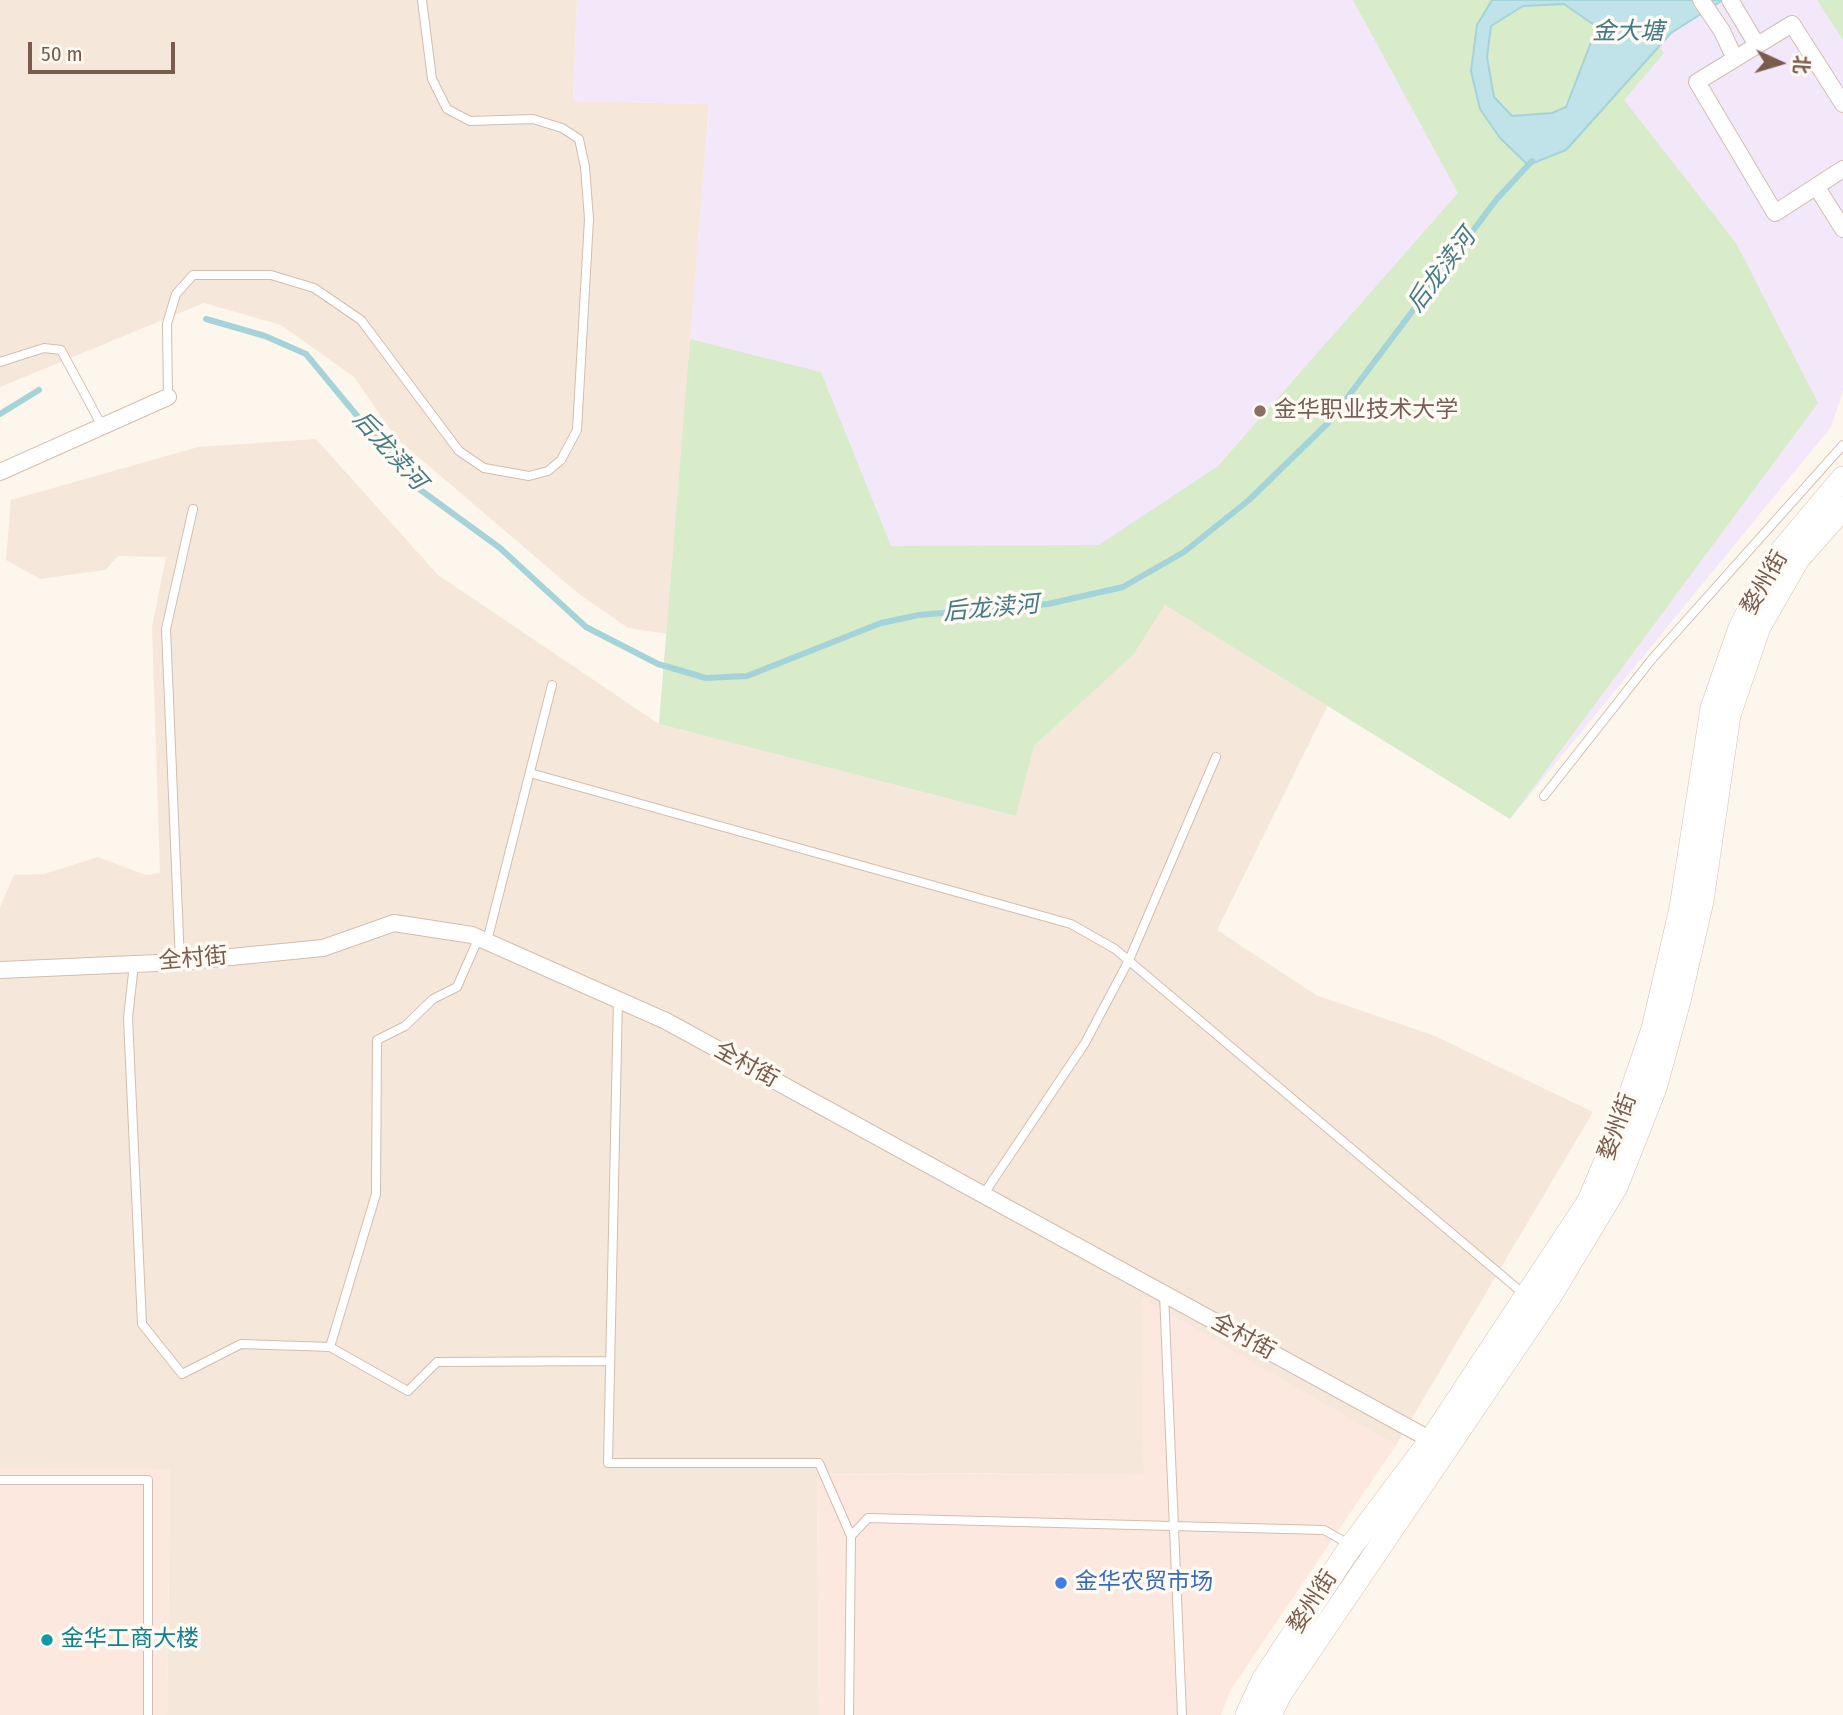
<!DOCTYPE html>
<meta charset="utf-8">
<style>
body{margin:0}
#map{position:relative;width:1843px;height:1715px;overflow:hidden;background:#fdf6ec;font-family:"Fira Sans Condensed","Noto Sans SC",sans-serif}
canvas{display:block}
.north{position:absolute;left:1745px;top:28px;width:70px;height:70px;-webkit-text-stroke:5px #fffaf3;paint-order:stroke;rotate:94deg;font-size:19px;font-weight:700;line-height:28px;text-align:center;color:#7a5c4d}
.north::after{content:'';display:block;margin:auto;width:24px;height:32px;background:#7a5c4d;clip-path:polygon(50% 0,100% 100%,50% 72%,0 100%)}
.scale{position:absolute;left:28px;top:42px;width:147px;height:32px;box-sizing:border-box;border:4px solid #7a5c4d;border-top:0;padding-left:9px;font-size:21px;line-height:24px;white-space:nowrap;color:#7a5c4d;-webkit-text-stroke:5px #fffaf3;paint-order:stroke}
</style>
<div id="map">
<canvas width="1843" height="1715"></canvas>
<div class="north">北</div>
<div class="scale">50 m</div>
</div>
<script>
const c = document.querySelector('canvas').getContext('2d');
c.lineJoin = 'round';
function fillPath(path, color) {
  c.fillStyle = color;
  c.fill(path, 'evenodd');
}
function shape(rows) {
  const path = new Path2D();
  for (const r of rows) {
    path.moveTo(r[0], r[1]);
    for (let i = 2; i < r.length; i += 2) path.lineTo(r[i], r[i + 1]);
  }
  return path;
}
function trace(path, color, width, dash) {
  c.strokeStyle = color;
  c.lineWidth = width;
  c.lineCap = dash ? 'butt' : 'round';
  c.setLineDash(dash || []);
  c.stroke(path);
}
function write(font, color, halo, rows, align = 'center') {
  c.font = font + ' "Fira Sans Condensed","Noto Sans SC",sans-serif';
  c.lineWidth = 7;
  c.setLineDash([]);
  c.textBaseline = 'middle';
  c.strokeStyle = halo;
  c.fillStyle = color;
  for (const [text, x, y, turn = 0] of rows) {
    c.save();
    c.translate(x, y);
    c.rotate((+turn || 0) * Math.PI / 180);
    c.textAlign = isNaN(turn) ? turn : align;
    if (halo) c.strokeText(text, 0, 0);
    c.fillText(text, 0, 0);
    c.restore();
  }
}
fillPath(shape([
 [0,0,577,0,573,101,709,104,667,634,628,628,579,594,396,438,354,377,281,325,204,303,0,387],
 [316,439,438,575,659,724,1016,816,1034,746,1134,654,1165,605,1328,705,1217,930,1316,995,1435,1036,1593,1112,1396,1445,1143,1306,1144,1474,817,1473,819,1715,167,1715,170,1470,0,1468,0,907,14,875,44,874,98,857,146,875,160,873,152,627,166,557,118,556,105,570,40,579,6,560,11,500,198,447]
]), '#f5e8da');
fillPath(shape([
 [1142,1298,1396,1445,1230,1691,1221,1715,819,1715,817,1473,1144,1474],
 [0,1468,170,1469,167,1715,0,1715]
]), '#fde8e0');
fillPath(shape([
 [577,0,1843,0,1843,390,1831,427,1510,819,1165,605,1134,654,1034,746,1016,816,659,724,709,104,573,101]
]), '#f3e8fa');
fillPath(shape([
 [1353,0,1624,0,1664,53,1624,100,1736,243,1818,403,1510,819,1165,605,1134,654,1034,746,1016,816,659,724,690,339,821,372,891,546,1099,545,1218,466,1458,193],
 [1817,0,1843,0,1843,40]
]), '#d8ecc9');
const water = shape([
 [1492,0,1723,0,1671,33,1566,150,1528,165,1500,138,1480,109,1471,71,1477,25,1492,0],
 [1564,4,1597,27,1566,107,1552,113,1512,116,1494,97,1487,57,1491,26,1523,6,1564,4]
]);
fillPath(water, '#bfe3e8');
trace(water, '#a5d3da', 2);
trace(shape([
 [206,319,265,336,306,354,415,486,500,548,586,627,658,664,706,678,747,676,881,623,919,615,1048,604,1123,587,1184,552,1249,500,1329,422,1496,200,1532,161],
 [0,414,39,390]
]), '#a5d3da', 6);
const service = shape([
 [0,362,44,348,61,350,102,426],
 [168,397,167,324,176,294,193,275,271,275,314,288,361,320,459,451,484,468,529,476,548,471,561,460,577,430,589,219,585,167,579,139,562,128,533,119,470,121,447,109,432,79,422,0],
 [530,773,1071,924,1115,949,1525,1295],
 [1544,796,1652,659,1843,445],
 [487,941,552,685],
 [180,962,166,629,193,509],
 [134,964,128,1018,142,1324,182,1374,241,1344,330,1347,408,1391,437,1362,610,1361],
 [618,999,608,1463,819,1463,851,1536],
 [983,1195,1085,1043,1129,960,1216,757],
 [1164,1294,1182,1715],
 [330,1347,376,1194,377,1040,405,1026,433,999,457,987,479,937],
 [0,1480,148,1480,148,1715],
 [849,1715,851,1536,868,1518,1324,1530,1349,1544]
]);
const minor = shape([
 [1701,0,1722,31,1735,59],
 [1730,0,1757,45],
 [1843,104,1792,24,1697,82,1775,213,1843,169],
 [1816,186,1843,229],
 [0,472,168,397],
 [0,970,180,962,323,948,394,923,472,935,666,1021,1431,1440]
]);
const secondary = shape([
 [1247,1715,1263,1680,1347,1552,1431,1440,1589,1201,1615,1139,1653,1029,1681,908,1712,708,1740,628,1774,560,1843,478],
 [1270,1715,1280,1694,1550,1296,1616,1187,1655,1088,1679,1001,1702,901,1729,715,1759,627,1798,559,1843,508]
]);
trace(service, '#d1beb0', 10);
trace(minor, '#d1beb0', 18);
trace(secondary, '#d6c0b0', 24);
trace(service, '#fff', 8);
trace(minor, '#fff', 16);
trace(secondary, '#fff', 23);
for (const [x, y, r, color] of [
 [1260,411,7,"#8d6e63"],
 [1061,1583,7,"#3f7fe0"],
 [47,1640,7,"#0f9aa8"]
]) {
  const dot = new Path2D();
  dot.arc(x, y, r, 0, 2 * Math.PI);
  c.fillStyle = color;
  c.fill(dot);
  trace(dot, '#fffaf3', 2.5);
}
write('23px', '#785e54', '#fffaf3', [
 ["金华职业技术大学",1274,411]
], 'left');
write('23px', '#7a5c4d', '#fffaf3', [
 ["婺州街",1765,583,-60],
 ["全村街",193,959,-5],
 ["全村街",746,1065,29],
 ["婺州街",1618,1127,-70],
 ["全村街",1243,1337,29],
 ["婺州街",1313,1602,-57]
]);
write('23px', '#366cbe', '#fffaf3', [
 ["金华农贸市场",1075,1583]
], 'left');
write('23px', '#0d838f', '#fffaf3', [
 ["金华工商大楼",61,1640]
], 'left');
write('italic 24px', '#437c86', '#fffaf3', [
 ["金大塘",1628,32],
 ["后龙渎河",1442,271,-53],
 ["后龙渎河",389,451,48],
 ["后龙渎河",991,609,-5]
]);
</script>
